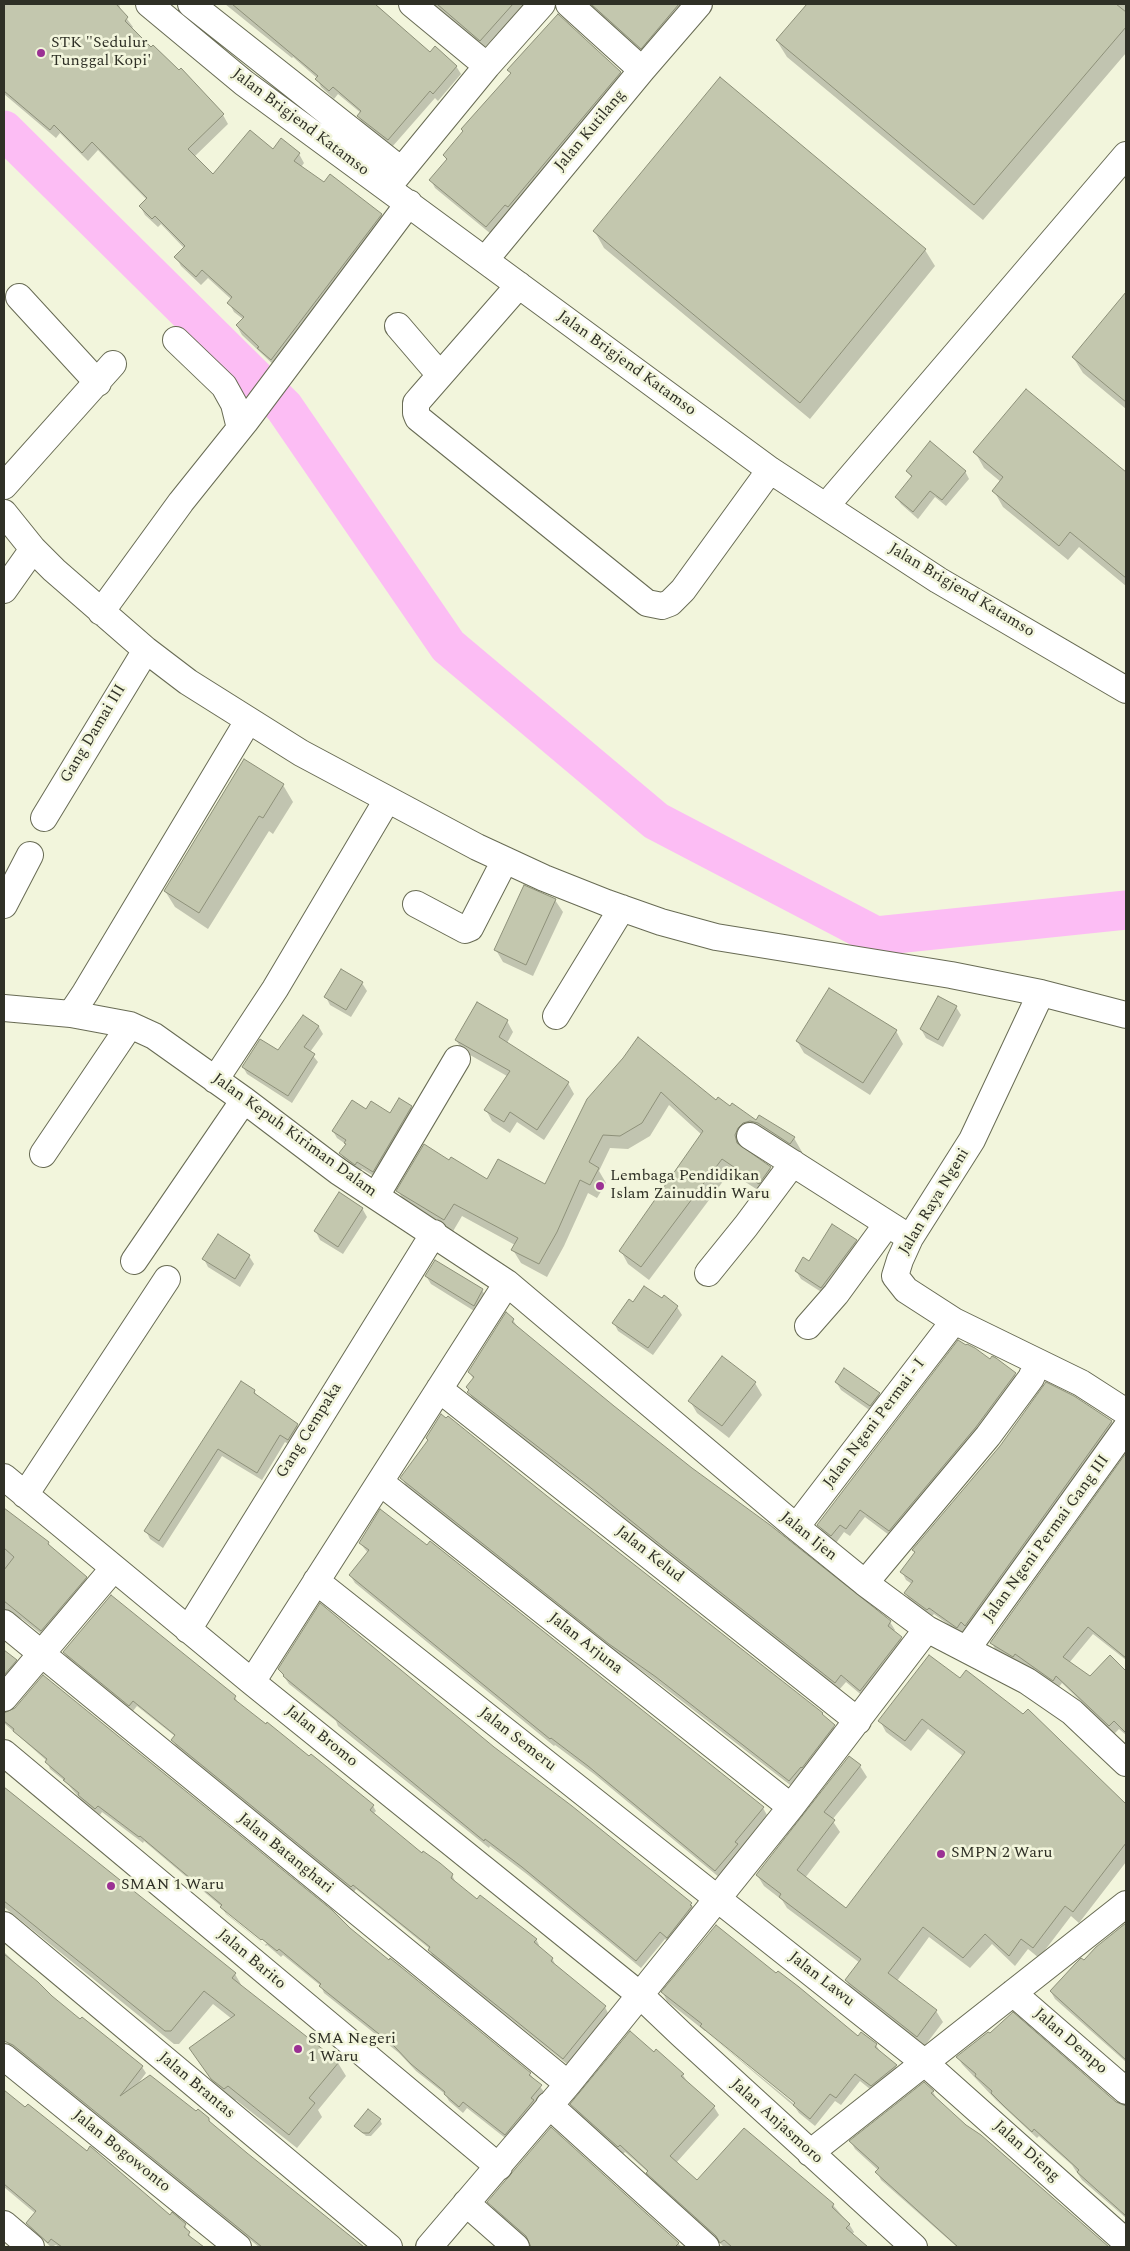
<!DOCTYPE html>
<style>
body{margin:0}
#map{position:relative;width:1130px;height:2251px;overflow:hidden;background:#f2f5dc;font-family:Spectral,serif}
canvas{display:block}
.frame{position:absolute;inset:0;border:5px solid #2f3026;pointer-events:none}
</style>
<div id="map">
<canvas width="1130" height="2251"></canvas>
<div class="frame"></div>
</div>
<script>
const c = document.querySelector('canvas').getContext('2d');
c.lineJoin = 'round';
function fillPath(path, color) {
  c.fillStyle = color;
  c.fill(path, 'evenodd');
}
function shape(rows) {
  const path = new Path2D();
  for (const r of rows) {
    path.moveTo(r[0], r[1]);
    for (let i = 2; i < r.length; i += 2) path.lineTo(r[i], r[i + 1]);
  }
  return path;
}
function trace(path, color, width, dash) {
  c.strokeStyle = color;
  c.lineWidth = width;
  c.lineCap = dash ? 'butt' : 'round';
  c.setLineDash(dash || []);
  c.stroke(path);
}
function write(font, color, halo, rows, align = 'center') {
  c.font = font + ' Spectral,serif';
  c.lineWidth = 5;
  c.setLineDash([]);
  c.textBaseline = 'middle';
  c.strokeStyle = halo;
  c.fillStyle = color;
  for (const [text, x, y, turn = 0] of rows) {
    c.save();
    c.translate(x, y);
    c.rotate((+turn || 0) * Math.PI / 180);
    c.textAlign = isNaN(turn) ? turn : align;
    if (halo) c.strokeText(text, 0, 0);
    c.fillText(text, 0, 0);
    c.restore();
  }
}
fillPath(shape([
 [4,4,119,4,121,11,133,27,131,29,223,115,228,124,194,157,213,176,273,151,299,154,304,163,301,167,324,184,381,214,387,223,277,368,242,335,237,326,243,319,234,312,229,303,232,300,208,278,201,285,181,266,176,257,184,248,161,224,158,227,145,215,140,206,147,200,98,150,88,161,60,133,56,138,4,94],
 [225,4,375,4,430,54,456,66,461,74,438,101,435,98,392,147,363,124,358,116,361,113,338,94,334,99,321,87,317,78,293,57,292,58],
 [431,4,525,4,485,47],
 [588,4,690,4,646,55],
 [808,4,1126,4,1126,53,983,220,787,57,777,41],
 [509,70,620,72,625,80,491,234,435,188,431,180,447,161,444,155,512,75],
 [595,232,925,250,935,266,810,419,604,248],
 [1126,294,1126,409,1083,373,1073,357],
 [1026,391,1126,474,1126,586,1079,547,1068,560,1003,507,994,491,1001,482,984,468,975,452],
 [907,471,965,471,969,479,946,506,935,497,918,519,901,504,896,497,912,478],
 [244,760,283,785,293,802,273,834,269,831,208,929,175,907,165,891],
 [555,900,563,912,533,976,503,962,496,950],
 [362,983,367,991,351,1017,330,1005,326,997],
 [956,1007,961,1015,943,1047,926,1038,921,1029],
 [303,1016,319,1027,323,1034,310,1052,318,1062,292,1103,247,1074,243,1067,279,1052],
 [507,1021,513,1032,507,1043,568,1083,574,1094,544,1140,517,1122,510,1133,492,1121,486,1110,507,1076,463,1051,456,1040],
 [896,1031,903,1044,870,1095,804,1053,797,1041],
 [624,1059,794,1138,802,1152,798,1157,745,1141,742,1149,770,1168,778,1182,767,1196,730,1172,649,1280,628,1264,621,1251,702,1135,669,1105,650,1136,628,1149,610,1148,599,1171,606,1183,597,1198,588,1193,564,1246,547,1277,521,1263,513,1250,515,1245,462,1216,452,1233,406,1204,398,1191,449,1161,488,1181,546,1186],
 [411,1107,415,1114,377,1178,362,1169,360,1171,345,1161,341,1154,347,1145,337,1138,333,1131,390,1115],
 [362,1208,367,1217,343,1254,320,1240,316,1232],
 [856,1241,861,1249,826,1295,801,1279,796,1271],
 [249,1256,254,1264,240,1287,208,1267,204,1259],
 [426,1276,482,1290,487,1299,479,1314,431,1284],
 [662,1300,677,1307,682,1315,653,1355,618,1331,614,1323,633,1303],
 [513,1320,518,1328,613,1407,890,1622,895,1630,893,1632,901,1638,906,1646,865,1698,846,1682,839,1690,667,1554,592,1491,473,1400,467,1388,474,1380,469,1372],
 [990,1361,1015,1374,1019,1382,893,1538,865,1517,850,1536,844,1532,836,1543,823,1532,818,1525],
 [836,1382,879,1394,883,1402,875,1414,841,1390],
 [755,1383,762,1395,729,1438,697,1413,690,1401],
 [254,1391,258,1397,297,1425,302,1433,293,1447,285,1442,262,1480,222,1456,163,1548,150,1539,146,1531],
 [1073,1397,1112,1422,1116,1429,970,1632,965,1629,961,1634,934,1614,932,1616,910,1601,906,1594,912,1584,906,1580,902,1572,915,1553,914,1550],
 [1126,1455,1126,1594,1116,1607,1126,1616,1126,1660,1093,1634,1069,1663,1090,1678,1110,1657,1126,1673,1126,1735,1119,1729,1114,1734,1062,1683,1058,1688,1020,1662,1018,1664,996,1651,992,1643],
 [402,1478,546,1497,822,1714,839,1733,794,1788,661,1685,615,1651,406,1486],
 [4,1510,48,1543,52,1548,86,1577,90,1584,45,1637,22,1619,12,1615,4,1616],
 [360,1543,763,1808,767,1815,740,1849,741,1852,720,1878,594,1774,555,1745,554,1746,355,1583,350,1575,368,1553],
 [4,1651,16,1661,19,1668,4,1688],
 [64,1652,235,1697,238,1703,373,1806,376,1811,373,1814,422,1854,452,1875,455,1881,454,1882,477,1901,536,1939,539,1945,538,1947,552,1958,555,1964,554,1965,605,2007,608,2013,567,2064,432,1956,430,1949,356,1889,354,1892,176,1746,173,1740,176,1737,137,1706,133,1711,67,1657],
 [279,1669,494,1748,691,1904,695,1911,672,1945,665,1939,641,1968,528,1875,490,1846,489,1848,338,1726,336,1721,289,1684],
 [960,1680,1023,1715,1028,1710,1126,1806,1126,1862,1079,1923,1071,1916,1039,1958,1028,1949,1015,1966,992,1944,970,1968,929,1937,897,1981,936,2011,943,2022,923,2048,852,1991,846,1980,860,1963,787,1908,782,1900,764,1886,757,1875,849,1758,860,1766,867,1777,832,1820,840,1832,805,1878,847,1910,963,1756,928,1729,911,1751,886,1732,880,1721],
 [10,1713,349,1929,530,2074,545,2093,509,2141,467,2108,463,2113,449,2101,445,2094,416,2071,399,2053,324,1993,321,1986,283,1955,281,1957,267,1945,266,1946,226,1914,222,1907,144,1841,143,1843,102,1812,100,1815,83,1802,66,1782,50,1769,47,1761,4,1723,4,1714],
 [225,1910,267,1943,265,1945,226,1913],
 [4,1787,235,1974,243,1988,338,2063,346,2076,318,2110,322,2117,297,2148,236,2100,232,2102,221,2093,199,2062,232,2019,213,2004,179,2044,174,2044,4,1907],
 [1126,1924,1126,2062,1055,1999,1051,1992,1097,1947],
 [4,1952,51,1997,142,2067,146,2073,137,2085,208,2119,211,2125,246,2154,361,2247,259,2247,4,2040],
 [663,1993,858,2038,876,2045,881,2053,896,2066,901,2074,876,2094,860,2081,841,2105,835,2101,815,2126,799,2113,795,2107,705,2031,799,2108,800,2106,705,2028,705,2031,667,2001],
 [958,2057,1126,2107,1126,2218,1082,2180,1072,2165,1039,2136,1037,2138,996,2100,962,2064],
 [683,2075,688,2083,714,2107,719,2115,676,2163,697,2182,744,2129,833,2205,849,2224,854,2232,852,2235,866,2247,724,2247,653,2181,648,2172,625,2152,623,2154,577,2112,572,2104],
 [4,2091,170,2216,185,2225,192,2240,200,2247,59,2247,56,2245,51,2247,32,2230,28,2224,36,2214,4,2187],
 [933,2092,937,2099,965,2126,980,2136,1108,2247,957,2247,881,2180,877,2172,878,2170,855,2149,851,2142],
 [380,2120,382,2124,371,2136,366,2136,356,2126],
 [551,2129,682,2247,533,2247,530,2242,494,2210,489,2202]
]), '#0003');
trace(shape([
 [4,130,284,407,448,646,656,821,876,936,1126,910]
]), '#fcbdf4', 39);
const building = shape([
 [4,4,116,4,128,17,125,21,151,47,153,45,179,70,181,68,224,114,188,149,213,174,250,130,273,149,281,138,300,153,294,161,324,182,330,174,382,214,271,360,257,348,259,347,236,325,244,317,227,303,232,297,202,270,196,277,174,257,185,246,155,216,152,219,139,206,147,198,92,142,82,153,54,125,50,130,4,91,4,4],
 [232,4,375,4,430,52,435,46,457,66,433,94,430,91,388,140,357,116,361,111,333,87,329,91,315,79,318,76,232,4],
 [437,4,513,4,480,41,437,4],
 [591,4,679,4,641,49,591,4],
 [807,4,1116,4,1126,12,1126,27,974,205,776,40,807,4],
 [558,14,621,72,508,207,505,205,486,227,429,180,447,159,443,155,463,131,461,129,511,73,507,70,558,14],
 [720,77,926,249,800,403,593,231,720,77],
 [1126,292,1126,402,1072,357,1126,292],
 [1026,389,1126,472,1126,578,1070,532,1059,546,992,491,1003,477,973,452,1026,389],
 [930,441,966,471,942,500,930,491,913,512,895,497,912,476,906,471,930,441],
 [244,759,284,784,263,818,259,816,199,913,164,891,244,759],
 [524,885,556,899,526,965,494,950,524,885],
 [341,969,363,982,346,1010,324,997,341,969],
 [829,988,897,1030,863,1083,796,1041,829,988],
 [938,996,957,1006,938,1040,920,1029,938,996],
 [477,1002,508,1020,499,1037,569,1082,537,1130,510,1112,504,1122,484,1110,510,1071,455,1040,477,1002],
 [303,1015,319,1026,304,1047,315,1054,288,1096,242,1067,260,1039,278,1050,303,1015],
 [638,1037,716,1100,718,1097,730,1106,732,1103,756,1120,759,1115,795,1137,790,1144,758,1123,750,1121,743,1123,738,1128,735,1135,737,1143,771,1167,759,1184,722,1159,641,1267,619,1251,703,1131,661,1092,642,1123,620,1136,603,1135,589,1162,599,1168,590,1185,580,1180,557,1232,539,1264,511,1250,518,1238,454,1204,444,1220,396,1191,424,1144,449,1160,451,1157,487,1179,498,1159,545,1184,587,1099,623,1058,638,1037],
 [399,1098,412,1106,373,1172,357,1162,355,1165,339,1153,346,1144,344,1143,346,1140,332,1131,352,1100,366,1109,371,1101,390,1113,399,1098],
 [339,1192,363,1208,338,1247,314,1231,339,1192],
 [832,1224,857,1240,821,1288,795,1271,803,1257,809,1261,832,1224],
 [218,1234,250,1255,235,1279,202,1259,218,1234],
 [435,1260,483,1289,474,1306,425,1276,435,1260],
 [644,1286,662,1298,664,1295,678,1306,648,1348,612,1323,629,1299,633,1302,644,1286],
 [506,1312,514,1319,512,1322,614,1406,692,1468,770,1525,891,1621,888,1626,902,1637,860,1691,841,1675,835,1683,662,1546,586,1484,467,1392,469,1390,466,1387,474,1377,468,1372,506,1312],
 [958,1340,966,1345,967,1344,975,1348,990,1359,992,1356,996,1358,1016,1373,976,1427,889,1531,860,1510,846,1529,840,1525,831,1536,817,1525,958,1340],
 [722,1356,756,1382,722,1426,688,1401,722,1356],
 [844,1368,880,1393,870,1406,835,1382,844,1368],
 [241,1381,255,1390,254,1393,298,1424,288,1440,280,1435,257,1473,218,1449,159,1541,144,1531,241,1381],
 [1046,1382,1074,1396,1112,1421,965,1626,961,1622,957,1628,929,1608,927,1610,904,1593,913,1581,900,1572,915,1552,912,1550,1000,1446,1046,1382],
 [441,1414,446,1418,448,1416,547,1496,823,1713,822,1714,835,1725,802,1768,801,1767,789,1781,656,1677,609,1644,400,1478,428,1440,426,1438,441,1414],
 [1126,1453,1126,1658,1088,1627,1063,1657,1090,1676,1110,1655,1126,1671,1126,1733,1114,1721,1109,1726,1056,1676,1053,1681,1015,1654,1013,1657,990,1643,1126,1453],
 [4,1508,49,1542,48,1544,87,1577,41,1631,4,1601,4,1570,14,1557,4,1548,4,1508],
 [380,1509,427,1545,430,1541,764,1807,735,1842,738,1844,715,1871,588,1766,551,1738,550,1739,349,1575,369,1550,359,1543,380,1509],
 [111,1595,236,1696,234,1699,266,1724,267,1722,309,1756,311,1754,374,1805,370,1810,422,1853,423,1851,440,1863,453,1874,451,1878,477,1899,480,1895,537,1939,534,1942,553,1958,551,1961,606,2006,563,2059,428,1950,430,1947,400,1923,353,1885,351,1887,171,1740,175,1735,133,1701,129,1706,63,1652,111,1595],
 [320,1603,494,1747,572,1806,692,1903,690,1905,692,1906,667,1938,660,1932,636,1961,522,1867,485,1839,484,1841,283,1676,284,1675,278,1669,320,1603],
 [4,1650,17,1660,4,1675,4,1650],
 [929,1655,960,1678,966,1670,1023,1714,1028,1709,1126,1804,1126,1843,1073,1912,1065,1906,1033,1948,1021,1939,1009,1956,985,1934,963,1958,923,1927,888,1973,937,2010,917,2037,845,1980,861,1959,779,1897,781,1894,756,1875,849,1756,861,1765,824,1812,835,1820,797,1870,846,1908,965,1752,922,1719,905,1741,878,1721,929,1655],
 [43,1675,332,1910,350,1928,389,1960,390,1958,531,2073,529,2075,542,2085,531,2098,534,2100,505,2135,463,2102,459,2107,444,2094,445,2092,411,2064,394,2046,319,1986,321,1984,279,1949,277,1951,262,1939,261,1940,220,1907,222,1905,140,1836,139,1837,98,1806,95,1809,78,1795,79,1793,63,1780,65,1779,45,1762,47,1759,13,1731,14,1729,4,1721,4,1713,15,1708,43,1675],
 [4,1787,236,1973,232,1978,339,2062,309,2098,315,2103,289,2135,228,2086,224,2089,211,2079,189,2048,235,2015,204,1991,171,2031,165,2031,4,1901,4,1787],
 [1126,1923,1126,2060,1050,1991,1075,1964,1081,1958,1084,1960,1096,1947,1126,1923],
 [716,1925,776,1973,778,1971,799,1987,858,2036,861,2032,877,2044,875,2047,897,2065,871,2086,855,2074,836,2098,830,2094,810,2119,793,2105,795,2103,700,2026,702,2024,661,1992,716,1925],
 [4,1954,38,1982,52,1996,80,2019,82,2017,143,2066,120,2096,150,2075,196,2111,198,2109,209,2118,209,2121,247,2153,364,2247,262,2247,13,2045,4,2041,4,1954],
 [1013,2012,1116,2102,1126,2106,1126,2216,1077,2172,1079,2170,1066,2158,1034,2129,1032,2132,1005,2107,991,2093,992,2091,975,2076,976,2074,956,2057,988,2032,990,2033,1013,2012],
 [630,2031,654,2052,656,2049,684,2074,681,2076,715,2106,670,2156,697,2180,744,2128,834,2204,832,2207,850,2224,846,2228,868,2247,732,2247,724,2240,720,2243,716,2236,646,2173,648,2171,620,2145,618,2147,570,2104,630,2031],
 [924,2082,934,2091,931,2093,966,2125,981,2135,1109,2247,958,2247,875,2172,879,2168,849,2141,924,2082],
 [4,2090,25,2107,28,2104,87,2151,90,2146,170,2215,172,2212,186,2224,184,2227,190,2232,188,2235,204,2247,62,2247,51,2239,48,2243,26,2223,36,2211,4,2184,4,2090],
 [368,2109,381,2119,369,2133,363,2133,354,2126,368,2109],
 [551,2127,679,2243,675,2247,531,2247,526,2236,487,2202,551,2127]
]);
fillPath(building, '#c3c7ae');
trace(building, '#8d9079', 1);
const minor = shape([
 [149,4,244,83,770,470,938,580,1126,690],
 [191,4,401,170],
 [412,4,487,66],
 [569,4,642,70],
 [391,183,487,66,542,4],
 [485,260,642,70,699,4],
 [519,285,422,396,416,403,416,413,418,418,647,603,662,606,670,603,683,590,770,470],
 [19,297,98,383],
 [398,326,440,375],
 [176,340,224,386,234,404,240,428],
 [4,486,113,364],
 [826,506,1126,155],
 [4,513,33,549,54,570,146,650,188,682,301,753,477,847,544,878,607,903,661,922,716,937,951,975,1041,993,1126,1015],
 [4,590,33,549],
 [101,612,181,502,245,422,409,203],
 [44,818,146,650],
 [416,904,465,930,470,928,505,860],
 [4,905,30,855],
 [1041,993,972,1140,910,1238,900,1260,895,1276,906,1290,954,1321,1081,1383,1126,1412],
 [4,1008,71,1014,130,1025,154,1036,244,1100,339,1172,507,1283,796,1527,865,1583,927,1629,1027,1681,1072,1712,1126,1763],
 [71,1014,85,993,248,721],
 [556,1016,622,908],
 [215,1080,275,989,387,800],
 [750,1136,910,1238],
 [43,1154,130,1025],
 [376,1196,457,1059],
 [134,1261,244,1100],
 [708,1273,746,1226,793,1163],
 [808,1326,836,1294,887,1224],
 [439,1389,858,1721],
 [4,1477,252,1682,640,1995,681,2034,914,2247],
 [380,1482,791,1807],
 [25,1495,167,1279],
 [796,1527,954,1321],
 [316,1581,925,2063,1126,2242],
 [865,1583,988,1436,1031,1378,1038,1362],
 [4,1623,568,2084],
 [188,1630,434,1233],
 [967,1649,1126,1428],
 [252,1682,507,1283],
 [4,1698,113,1569],
 [4,1753,499,2167],
 [4,1925,389,2247],
 [1013,1993,1126,2091],
 [4,2057,238,2247],
 [549,2105,706,2247],
 [810,2153,1126,1904],
 [466,2203,516,2247],
 [4,2224,31,2247],
 [429,2247,568,2084,640,1995,791,1807,927,1629]
]);
trace(minor, '#686b54', 28);
trace(minor, '#fff', 26);
for (const [x, y, r, color] of [
 [41,53,5,"#9b3194"],
 [600,1186,5,"#9b3194"],
 [941,1854,5,"#9b3194"],
 [111,1886,5,"#9b3194"],
 [298,2049,5,"#9b3194"]
]) {
  const dot = new Path2D();
  dot.arc(x, y, r, 0, 2 * Math.PI);
  c.fillStyle = color;
  c.fill(dot);
  trace(dot, '#f2f5dc', 2);
}
write('16px', '#2f3026', '#f2f5dc', [
 ["STK \"Sedulur",51,44],
 ["Tunggal Kopi'",51,62],
 ["Lembaga Pendidikan",610,1177],
 ["Islam Zainuddin Waru",610,1195],
 ["SMPN 2 Waru",951,1854],
 ["SMAN 1 Waru",121,1886],
 ["SMA Negeri",308,2040],
 ["1 Waru",308,2058]
], 'left');
write('16px', '#2f3026', '#f2f5dc', [
 ["Jalan Brigjend Katamso",300,123,37],
 ["Jalan Kutilang",591,131,-50],
 ["Jalan Brigjend Katamso",626,364,36],
 ["Jalan Brigjend Katamso",961,591,31],
 ["Gang Damai III",94,734,-59],
 ["Jalan Kepuh Kiriman Dalam",294,1136,36],
 ["Jalan Raya Ngeni",935,1202,-59],
 ["Jalan Ngeni Permai - I",875,1424,-53],
 ["Gang Cempaka",310,1431,-58],
 ["Jalan Ijen",808,1537,39],
 ["Jalan Ngeni Permai Gang III",1047,1539,-54],
 ["Jalan Kelud",649,1555,38],
 ["Jalan Arjuna",585,1644,38],
 ["Jalan Bromo",321,1737,39],
 ["Jalan Semeru",517,1740,38],
 ["Jalan Batanghari",285,1854,39],
 ["Jalan Barito",251,1960,40],
 ["Jalan Lawu",821,1980,38],
 ["Jalan Dempo",1070,2042,41],
 ["Jalan Brantas",196,2086,40],
 ["Jalan Anjasmoro",776,2122,42],
 ["Jalan Bogowonto",121,2152,39],
 ["Jalan Dieng",1026,2152,42]
]);
</script>
